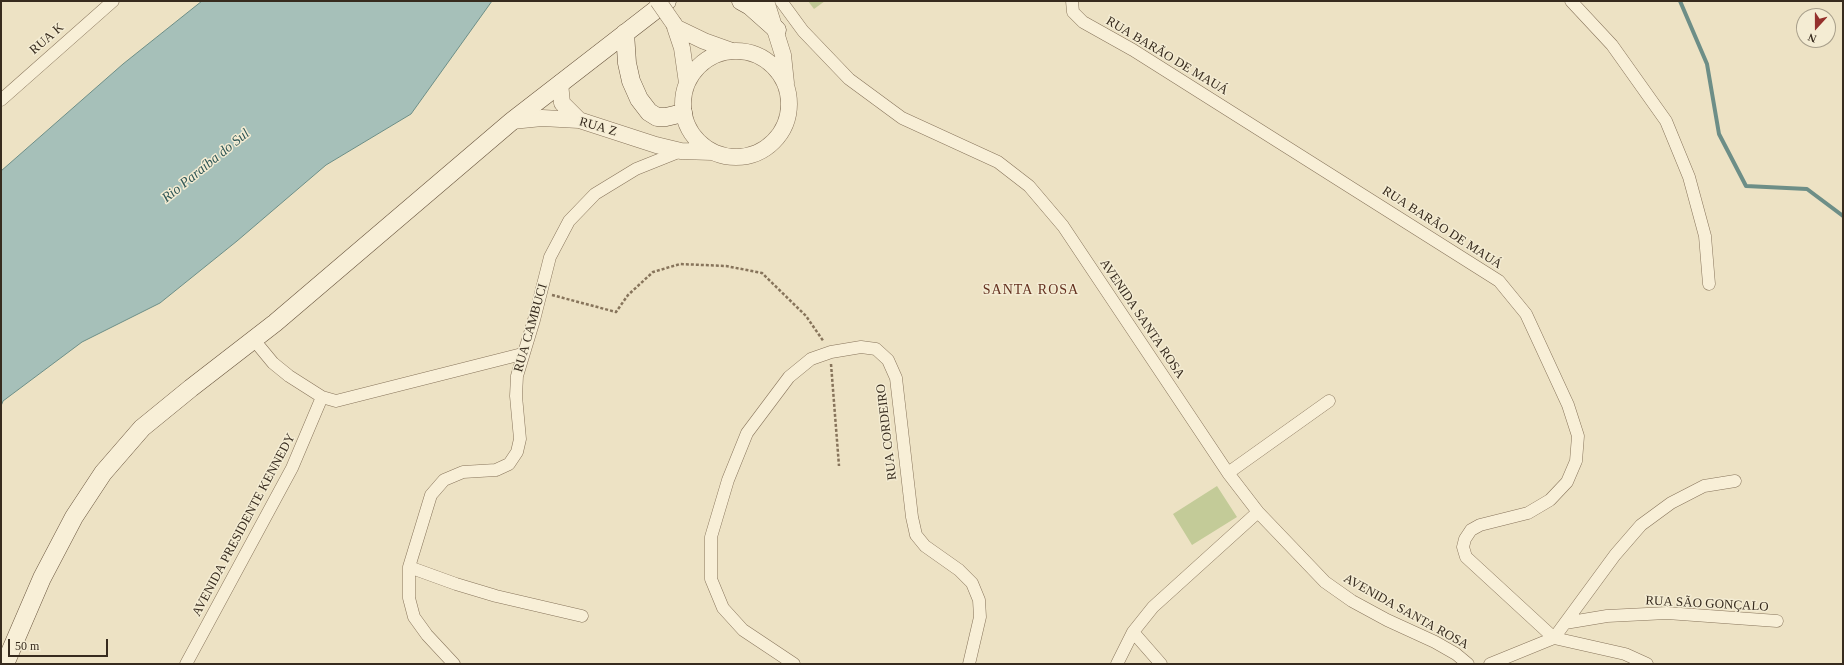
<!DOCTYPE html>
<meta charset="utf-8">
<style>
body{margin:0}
#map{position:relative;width:1844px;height:665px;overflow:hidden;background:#ede2c4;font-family:"Times New Roman",serif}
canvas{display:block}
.frame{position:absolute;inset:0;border:2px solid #372b1e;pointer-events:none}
.north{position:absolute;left:1796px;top:8px;width:40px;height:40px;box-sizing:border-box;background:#f4ecd3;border:1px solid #a89f8b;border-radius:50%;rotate:201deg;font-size:11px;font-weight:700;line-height:16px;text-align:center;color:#372b1e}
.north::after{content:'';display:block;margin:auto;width:14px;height:18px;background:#94302c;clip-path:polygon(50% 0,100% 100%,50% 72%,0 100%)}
.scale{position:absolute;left:8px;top:639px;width:100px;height:18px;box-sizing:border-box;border:2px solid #372b1e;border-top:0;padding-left:5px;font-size:12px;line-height:14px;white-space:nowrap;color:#372b1e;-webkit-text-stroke:3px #f4ecd3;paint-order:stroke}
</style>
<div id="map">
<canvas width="1844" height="665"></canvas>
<div class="frame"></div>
<div class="north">N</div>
<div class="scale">50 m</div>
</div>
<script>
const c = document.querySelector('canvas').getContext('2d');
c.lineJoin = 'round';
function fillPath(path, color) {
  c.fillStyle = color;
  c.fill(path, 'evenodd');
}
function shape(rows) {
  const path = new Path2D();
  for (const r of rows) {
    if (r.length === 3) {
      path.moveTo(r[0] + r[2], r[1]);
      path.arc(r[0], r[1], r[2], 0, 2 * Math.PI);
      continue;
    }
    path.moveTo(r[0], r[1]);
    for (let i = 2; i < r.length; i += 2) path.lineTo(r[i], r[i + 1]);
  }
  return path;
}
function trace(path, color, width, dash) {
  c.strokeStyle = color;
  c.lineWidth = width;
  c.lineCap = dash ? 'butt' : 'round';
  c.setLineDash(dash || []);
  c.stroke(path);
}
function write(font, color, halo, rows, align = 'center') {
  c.font = font + ' "Times New Roman",serif';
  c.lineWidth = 3;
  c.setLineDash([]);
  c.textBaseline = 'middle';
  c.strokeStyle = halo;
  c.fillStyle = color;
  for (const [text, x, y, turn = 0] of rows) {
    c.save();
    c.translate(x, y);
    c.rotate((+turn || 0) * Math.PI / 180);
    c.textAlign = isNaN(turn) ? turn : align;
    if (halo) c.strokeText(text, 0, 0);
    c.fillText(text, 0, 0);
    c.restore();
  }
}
fillPath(shape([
 [808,1,825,1,814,9],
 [1217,486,1237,517,1192,545,1173,514]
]), '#c3cb98');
const water = shape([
 [202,1,492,1,411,114,326,165,237,241,160,303,82,342,3,401,1,406,1,171,123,64,202,1]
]);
fillPath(water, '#a6c0b9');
trace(water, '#6d8e87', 1);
trace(shape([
 [1680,1,1707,64,1719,134,1746,186,1807,189,1843,216]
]), '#6d8e87', 4);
const minor = shape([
 [781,1,803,31,849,79,902,118,998,162,1029,186,1063,226,1228,473,1258,512,1325,582,1352,601,1387,620,1435,642,1456,654,1468,664],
 [1072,1,1073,12,1083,22,1133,50,1499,281,1526,314,1568,405,1578,436,1576,461,1567,482,1550,500,1528,513,1480,525,1471,530,1465,539,1463,547,1466,557,1554,638,1625,654,1647,664],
 [1571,1,1612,45,1666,121,1689,177,1705,236,1709,284],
 [1,100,113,1],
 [254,340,273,363,289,376,322,397,336,401,522,354],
 [1228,473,1329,401],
 [409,567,456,584,496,596,582,616],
 [1565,623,1607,616,1667,613,1777,621],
 [1133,632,1161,664],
 [1554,638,1615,555,1641,525,1671,503,1704,486,1735,481],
 [186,664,292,468,322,397],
 [454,664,427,635,414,617,409,598,409,567,431,495,444,480,463,472,496,470,509,464,517,452,520,439,516,396,517,376,534,320,550,257,569,221,595,194,636,169,681,151],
 [794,664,743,630,723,608,711,579,711,537,728,480,747,433,789,377,811,359,831,352,861,347,876,349,888,360,896,378,912,517,916,535,925,546,959,570,972,583,979,600,980,617,969,664],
 [1117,664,1133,632,1153,607,1258,512],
 [1490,664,1554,638]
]);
const tertiary = shape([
 [766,1,783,55,786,83],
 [674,24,682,48,687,83],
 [677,28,704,41,732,51],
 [736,104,53],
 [560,83,562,103,579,120],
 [512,121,542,118,579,120,656,145,681,151,712,152]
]);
const secondary = shape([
 [741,1,750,6,777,30],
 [625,33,627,63,631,81,639,99,649,112,657,117,666,117,683,113],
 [5,664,42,578,74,517,103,473,142,428,191,388,275,323,512,121,667,1]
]);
trace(minor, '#87745b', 13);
trace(tertiary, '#87745b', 17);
trace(secondary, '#69553e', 19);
trace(shape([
 [552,295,616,312,628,295,653,272,680,264,726,266,762,273,806,316,824,342],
 [831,364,839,466]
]), '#87745b', 2.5, [3, 2]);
trace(minor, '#f8efd7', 12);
trace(tertiary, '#f8efd7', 16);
trace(secondary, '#f8efd7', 18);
const tertiaryBridge = shape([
 [658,1,674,24]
]);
trace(tertiaryBridge, '#87745b', 17, []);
trace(tertiaryBridge, '#f8efd7', 16);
write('13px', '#372b1e', '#f4ecd3', [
 ["RUA K",47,39,-41],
 ["RUA BARÃO DE MAUÁ",1167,56,31],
 ["RUA Z",598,127,16],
 ["RUA BARÃO DE MAUÁ",1442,228,33],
 ["AVENIDA SANTA ROSA",1142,319,56],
 ["RUA CAMBUCI",531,328,-74],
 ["RUA CORDEIRO",887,432,-97],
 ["AVENIDA PRESIDENTE KENNEDY",244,525,-62],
 ["RUA SÃO GONÇALO",1707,604,3],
 ["AVENIDA SANTA ROSA",1406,612,29]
]);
write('italic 14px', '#2e5656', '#f4ecd3', [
 ["Rio Paraíba do Sul",206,166,-39]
]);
c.letterSpacing = '1px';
write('14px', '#63301f', '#f4ecd3', [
 ["SANTA ROSA",1031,290]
]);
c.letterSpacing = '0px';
</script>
